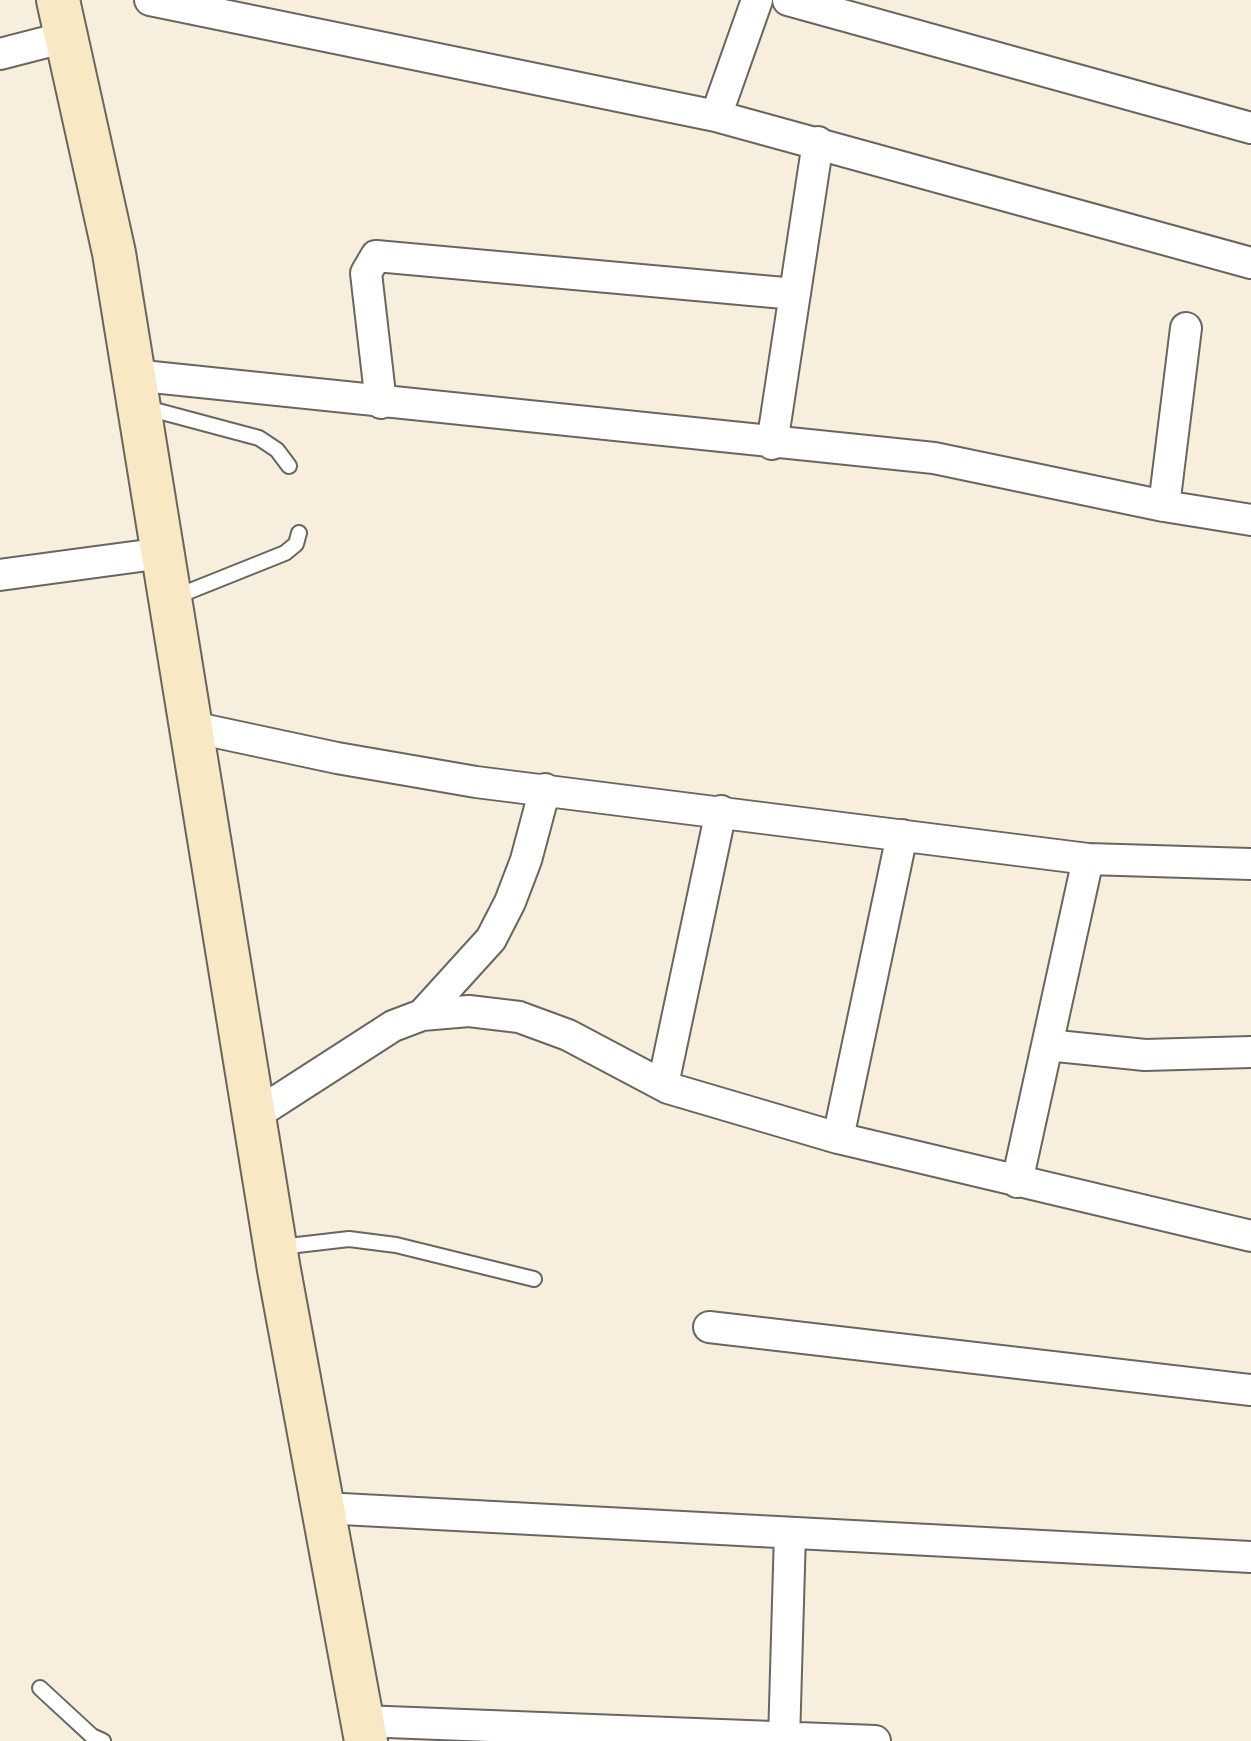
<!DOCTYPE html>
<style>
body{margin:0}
canvas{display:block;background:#f7eedd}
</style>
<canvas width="1251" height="1741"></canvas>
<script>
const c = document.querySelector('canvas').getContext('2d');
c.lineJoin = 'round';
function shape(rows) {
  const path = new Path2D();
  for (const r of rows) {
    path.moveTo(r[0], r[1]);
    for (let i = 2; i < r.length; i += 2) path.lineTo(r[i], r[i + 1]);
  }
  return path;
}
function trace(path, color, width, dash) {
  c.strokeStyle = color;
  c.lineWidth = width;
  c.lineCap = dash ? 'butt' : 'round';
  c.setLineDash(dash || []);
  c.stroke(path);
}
const lane = shape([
 [143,407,259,438,277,450,289,466],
 [175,597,285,553,296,544,299,533],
 [280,1247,349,1239,396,1245,534,1279],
 [40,1688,92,1736,103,1741]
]);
const street = shape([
 [150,0,716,116,1251,263],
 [788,0,1251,128],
 [0,54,66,37],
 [716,116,757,0],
 [133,375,934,458,1164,506,1251,520],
 [381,403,366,273,376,256,795,294],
 [772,444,818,142],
 [1164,506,1186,328],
 [0,575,163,553],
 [192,727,337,758,476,782,1088,859,1251,864],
 [721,811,664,1080,668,1088,838,1138,1251,1236],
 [422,1015,491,939,510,902,526,860,545,789],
 [1047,1045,1145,1055,1251,1052],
 [255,1115,393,1026,422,1015,469,1011,519,1017,568,1035,668,1088],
 [838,1138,902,835],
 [1017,1182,1088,859],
 [709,1327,1251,1390],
 [323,1508,1251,1557],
 [362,1721,875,1741],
 [784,1741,790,1533]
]);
const secondary = shape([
 [58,0,114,253,279,1270,366,1741]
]);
trace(lane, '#696660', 18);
trace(street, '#696660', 34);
trace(secondary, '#696660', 46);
trace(lane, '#fff', 14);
trace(street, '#fff', 30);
trace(secondary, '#f8e8c3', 42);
</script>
